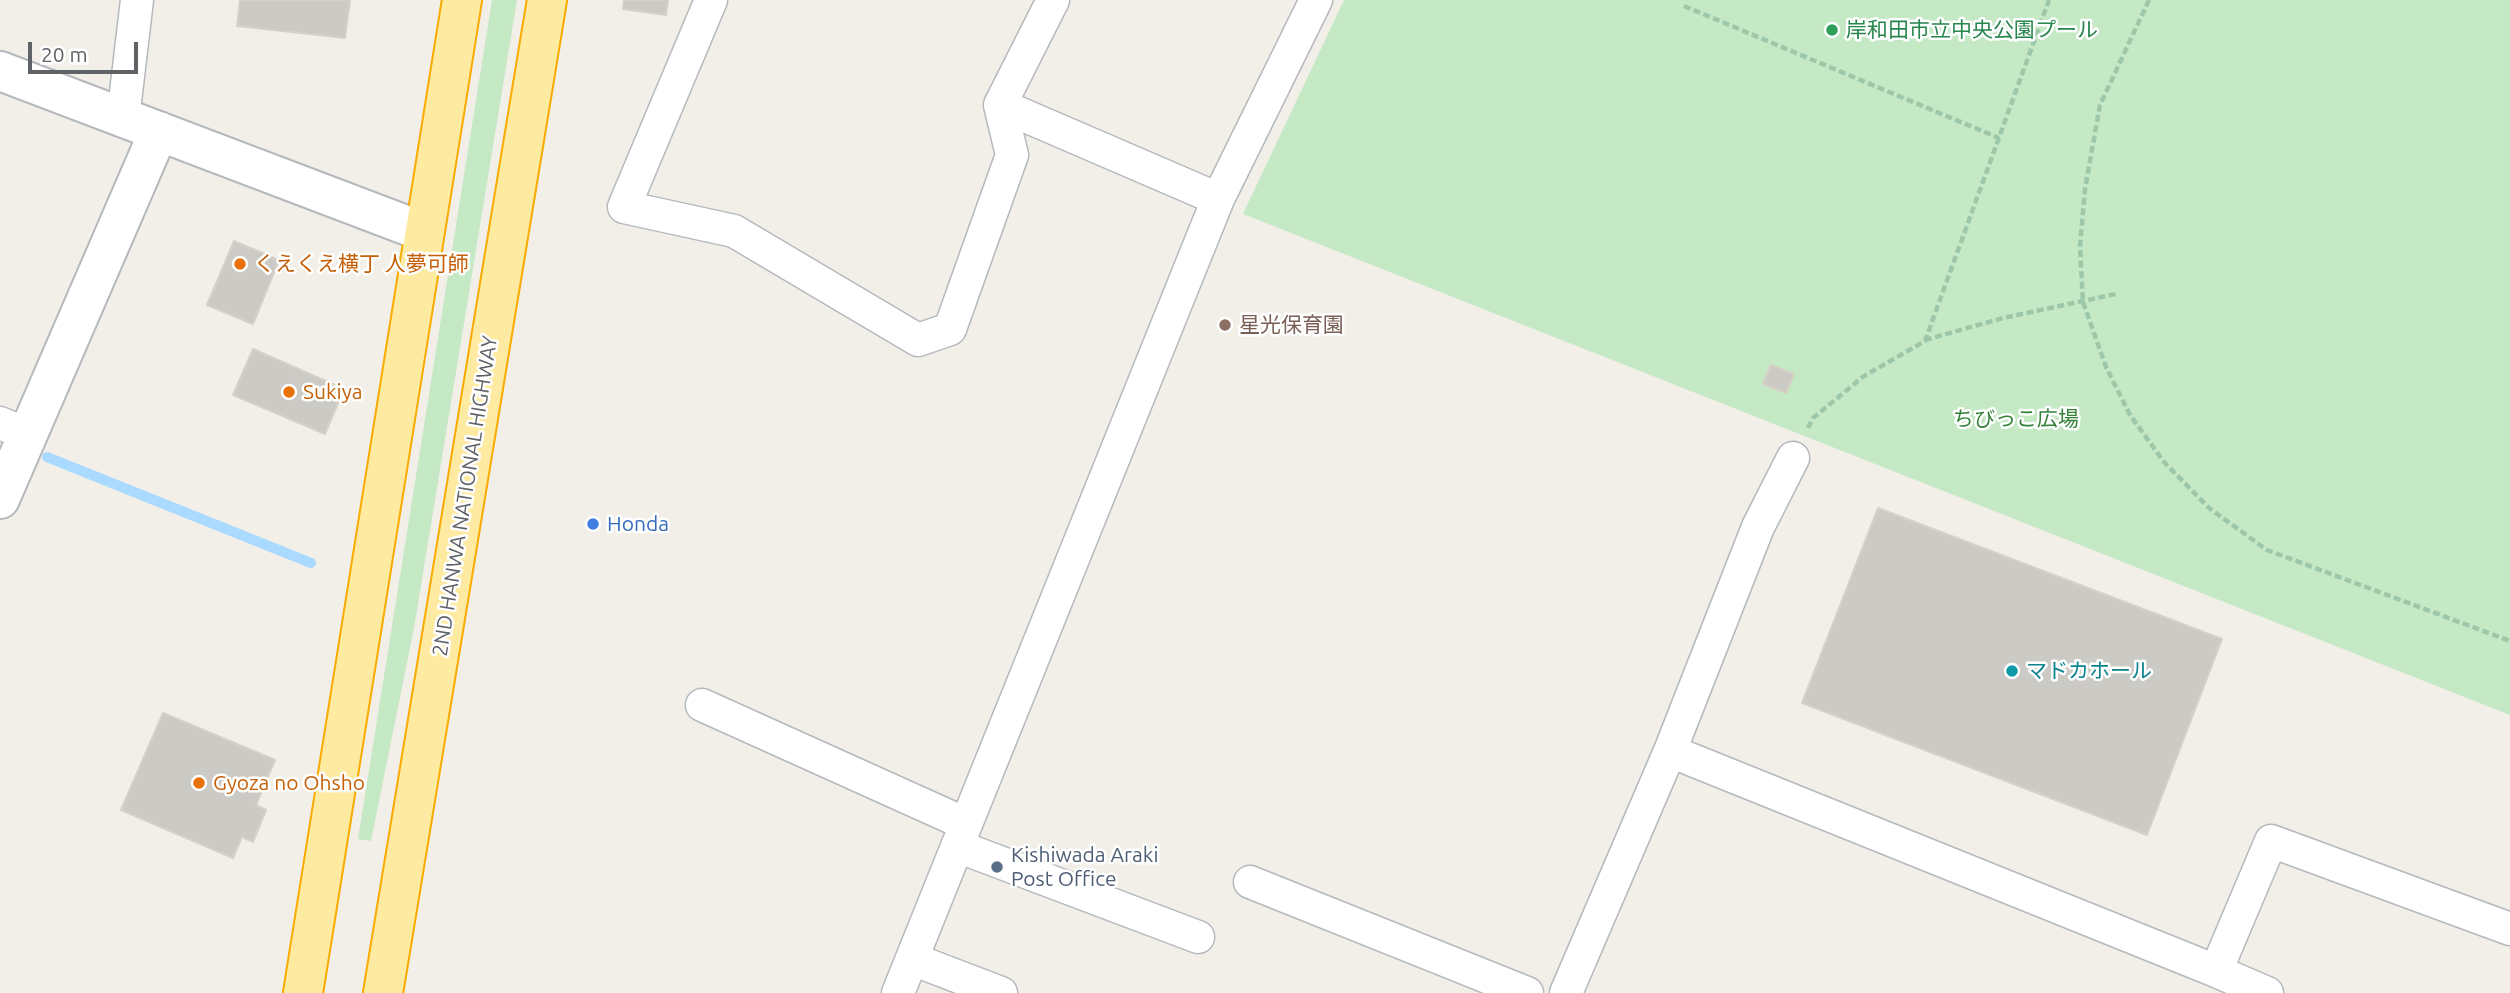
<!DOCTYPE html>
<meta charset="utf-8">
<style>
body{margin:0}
#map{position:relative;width:2510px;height:993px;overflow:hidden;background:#f1efe8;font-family:Ubuntu,sans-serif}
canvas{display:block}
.scale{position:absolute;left:28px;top:42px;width:110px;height:32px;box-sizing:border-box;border:4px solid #5f6368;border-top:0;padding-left:9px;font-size:21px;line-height:24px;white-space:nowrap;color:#5f6368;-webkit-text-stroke:5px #fff;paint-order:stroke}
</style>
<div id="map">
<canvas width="2510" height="993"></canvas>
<div class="scale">20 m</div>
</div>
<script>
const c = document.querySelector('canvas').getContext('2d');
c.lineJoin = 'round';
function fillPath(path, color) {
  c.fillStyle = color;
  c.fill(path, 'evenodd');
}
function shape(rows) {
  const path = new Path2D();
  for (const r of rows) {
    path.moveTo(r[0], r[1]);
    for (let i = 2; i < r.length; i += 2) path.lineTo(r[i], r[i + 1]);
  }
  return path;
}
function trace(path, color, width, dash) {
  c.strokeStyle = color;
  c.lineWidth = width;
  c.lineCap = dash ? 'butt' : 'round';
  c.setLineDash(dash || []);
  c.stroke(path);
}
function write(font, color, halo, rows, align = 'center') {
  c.font = font + ' Ubuntu,"Noto Sans JP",sans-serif';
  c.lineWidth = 5;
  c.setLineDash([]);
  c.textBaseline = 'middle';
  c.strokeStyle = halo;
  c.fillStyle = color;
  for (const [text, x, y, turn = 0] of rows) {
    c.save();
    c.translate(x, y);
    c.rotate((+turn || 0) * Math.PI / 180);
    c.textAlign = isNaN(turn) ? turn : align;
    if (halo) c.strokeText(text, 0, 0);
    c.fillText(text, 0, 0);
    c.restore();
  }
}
fillPath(shape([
 [492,0,517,0,414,628,371,841,358,839],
 [1344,0,2510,0,2510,715,1243,214]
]), '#c5e8c5');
trace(shape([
 [47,457,311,563]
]), '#aadaff', 10);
const building = shape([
 [240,0,350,0,345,38,237,26,240,0],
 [624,0,668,0,666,15,623,9,624,0],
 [234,241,279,260,253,324,207,305,234,241],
 [253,349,344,389,325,434,233,395,253,349],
 [1771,365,1794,374,1786,393,1763,384,1771,365],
 [1878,508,2222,639,2147,835,1802,703,1878,508],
 [163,713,275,760,256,805,266,810,253,842,242,837,233,858,121,810,163,713]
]);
fillPath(building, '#cccac5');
trace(building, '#d6d1c6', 2);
const minor = shape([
 [711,0,624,207,734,231,918,340,950,329,1012,155,1000,105,1053,0],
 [1000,105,1218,199],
 [123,118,137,0],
 [0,423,28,435],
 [702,705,966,824],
 [1670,751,2216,971,2271,841,2510,929],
 [957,846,1198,937],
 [1250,882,1527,993],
 [912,959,1001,993],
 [2216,971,2267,993],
 [898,993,1218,199,1316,0],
 [1566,993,1670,751,1758,527,1793,458]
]);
const tertiary = shape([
 [0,71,424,232],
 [0,499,159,131]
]);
const trunk = shape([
 [303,993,462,0],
 [383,993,547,0]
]);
trace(minor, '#b5b8bc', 35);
trace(tertiary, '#b5b8bc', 42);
trace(trunk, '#f9ab00', 42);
trace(shape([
 [2149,0,2100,105,2085,189,2080,246,2083,302,2106,367,2130,415,2164,462,2209,508,2267,550,2510,641],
 [1684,6,1999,138],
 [1925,340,2003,318,2116,294],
 [1808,428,1813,418,1864,376,1925,341,2049,0]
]), '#9cc7a9', 4.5, [7, 3.5]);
trace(minor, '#fff', 32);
trace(tertiary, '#fff', 38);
trace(trunk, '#feeaa1', 38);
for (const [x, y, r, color] of [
 [1832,30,7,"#2e9e5b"],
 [240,264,7,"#e8710a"],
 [1225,325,7,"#8d6e63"],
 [289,392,7,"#e8710a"],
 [593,524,7,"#3f7fe0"],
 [2012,671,7,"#0f9aa8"],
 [199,783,7,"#e8710a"],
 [997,867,7,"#5c6f8a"]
]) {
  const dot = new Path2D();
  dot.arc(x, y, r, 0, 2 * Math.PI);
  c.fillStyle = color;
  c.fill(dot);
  trace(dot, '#fff', 2.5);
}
write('21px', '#27864d', '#fff', [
 ["岸和田市立中央公園プール",1846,30]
], 'left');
write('21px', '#c56008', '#fff', [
 ["くえくえ横丁 人夢可師",254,264],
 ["Sukiya",303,392],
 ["Gyoza no Ohsho",213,783]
], 'left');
write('21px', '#785e54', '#fff', [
 ["星光保育園",1239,325]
], 'left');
write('21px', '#348238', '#fff', [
 ["ちびっこ広場",2016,419]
]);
write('21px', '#5f6368', '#fff', [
 ["2ND HANWA NATIONAL HIGHWAY",465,496,-81]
]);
write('21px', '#366cbe', '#fff', [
 ["Honda",607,524]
], 'left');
write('21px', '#0d838f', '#fff', [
 ["マドカホール",2026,671]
], 'left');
write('21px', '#4e5e75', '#fff', [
 ["Kishiwada Araki",1011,855],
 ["Post Office",1011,879]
], 'left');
</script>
